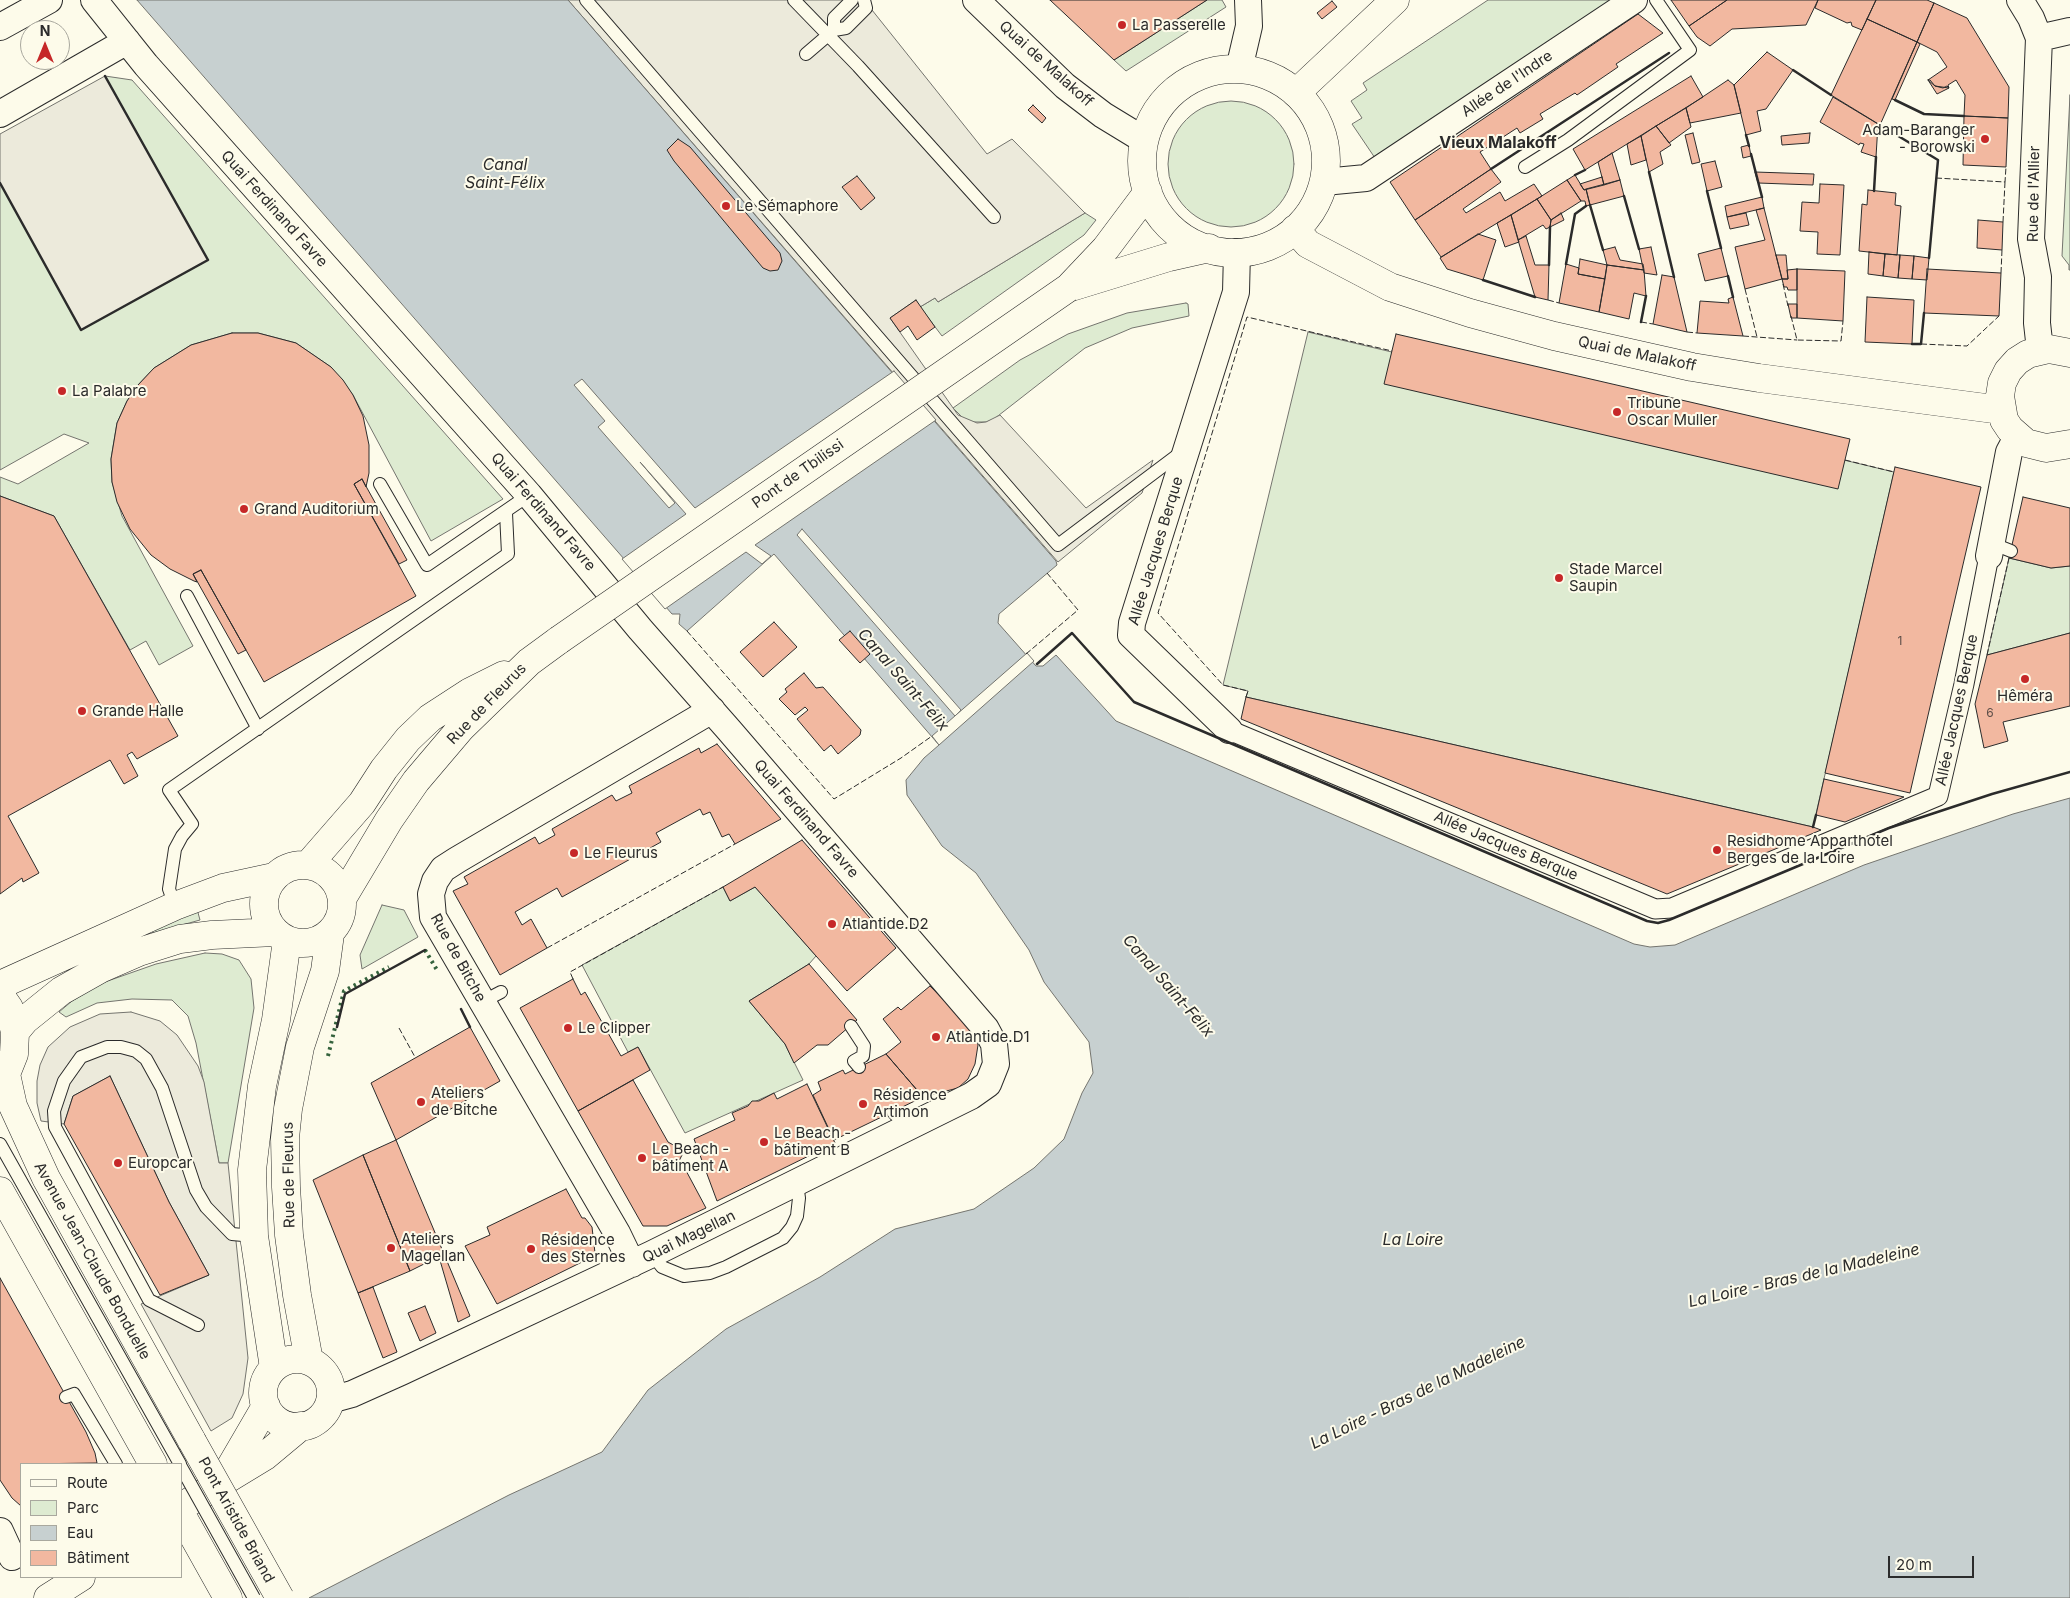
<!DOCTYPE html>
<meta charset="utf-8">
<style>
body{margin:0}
#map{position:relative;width:2070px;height:1598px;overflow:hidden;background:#fdfbea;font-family:Inter,sans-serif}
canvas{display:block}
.legend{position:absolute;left:20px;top:1463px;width:162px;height:115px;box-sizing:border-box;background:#fdfbea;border:1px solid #a9a89e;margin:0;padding:6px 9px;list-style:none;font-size:15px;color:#2b2b2b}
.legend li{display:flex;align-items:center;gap:10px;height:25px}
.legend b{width:25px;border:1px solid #a9a89e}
.north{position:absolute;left:20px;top:20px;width:50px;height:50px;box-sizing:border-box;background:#fdfbea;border:1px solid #a9a89e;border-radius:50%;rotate:0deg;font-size:14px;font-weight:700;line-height:20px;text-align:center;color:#2b2b2b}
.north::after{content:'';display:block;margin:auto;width:18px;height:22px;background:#c62828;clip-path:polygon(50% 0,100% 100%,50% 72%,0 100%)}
.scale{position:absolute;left:1888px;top:1556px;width:86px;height:22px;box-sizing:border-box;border:2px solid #2b2b2b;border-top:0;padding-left:6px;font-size:15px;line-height:18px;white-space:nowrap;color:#2b2b2b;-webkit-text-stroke:4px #fdfbea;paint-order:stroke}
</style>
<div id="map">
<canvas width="2070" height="1598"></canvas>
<ul class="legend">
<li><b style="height:6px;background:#fdfbea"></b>Route</li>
<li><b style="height:14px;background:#deebd1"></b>Parc</li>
<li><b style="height:14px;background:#c7d0d0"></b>Eau</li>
<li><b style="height:14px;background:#f2b8a0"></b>Bâtiment</li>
</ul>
<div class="north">N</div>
<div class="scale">20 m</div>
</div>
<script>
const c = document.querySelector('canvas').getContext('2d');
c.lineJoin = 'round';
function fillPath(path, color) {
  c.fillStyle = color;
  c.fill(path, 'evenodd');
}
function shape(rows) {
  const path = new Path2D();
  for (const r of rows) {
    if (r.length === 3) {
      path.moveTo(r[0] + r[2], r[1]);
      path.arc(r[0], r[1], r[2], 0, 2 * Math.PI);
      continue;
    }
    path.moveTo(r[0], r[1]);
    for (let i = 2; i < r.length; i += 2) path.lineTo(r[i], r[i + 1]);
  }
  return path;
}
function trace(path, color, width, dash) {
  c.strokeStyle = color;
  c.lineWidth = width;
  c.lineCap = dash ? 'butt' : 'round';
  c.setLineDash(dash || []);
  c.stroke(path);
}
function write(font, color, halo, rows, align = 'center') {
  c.font = font + ' Inter,sans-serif';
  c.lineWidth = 4;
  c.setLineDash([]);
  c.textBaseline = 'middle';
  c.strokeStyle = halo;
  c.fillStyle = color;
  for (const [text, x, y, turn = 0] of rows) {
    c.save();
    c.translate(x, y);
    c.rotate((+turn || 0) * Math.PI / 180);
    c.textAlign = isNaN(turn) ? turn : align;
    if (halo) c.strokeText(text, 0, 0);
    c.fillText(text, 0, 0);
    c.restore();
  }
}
const green = shape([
 [1207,0,1222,0,1226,7,1126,71,1114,60,1207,0],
 [1488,0,1612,0,1375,158,1352,124,1362,118,1351,101,1367,90,1363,83,1488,0],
 [105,76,132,80,503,499,431,541,353,395,331,367,296,343,258,333,232,333,191,345,154,368,138,385,127,401,117,423,111,459,112,482,122,516,193,646,159,665,146,641,130,650,54,516,0,496,0,477,18,484,89,443,64,434,0,470,0,183,81,329,208,260,105,76],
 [2070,95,2070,270,2069,270,2069,265,2062,256,2070,95],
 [1231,164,63],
 [1085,213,1096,220,1084,235,942,336,920,307,935,298,938,302,1085,213],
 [1186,303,1188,304,1189,316,1132,328,1085,348,994,419,986,422,973,422,963,418,953,408,1020,360,1068,334,1127,313,1186,303],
 [1308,332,1894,472,1813,827,1246,697,1248,691,1223,685,1308,332],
 [2009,558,2051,568,2070,566,2070,633,1987,655,2009,558],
 [723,887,730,901,755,887,816,956,809,964,749,1001,785,1044,803,1080,685,1133,638,1047,628,1052,582,965,723,887],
 [382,905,404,910,418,937,362,969,360,955,382,905],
 [197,909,200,920,153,933,151,928,197,909],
 [205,953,222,954,239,960,251,979,254,1008,228,1163,219,1163,196,1043,188,1016,172,1000,132,999,97,1003,66,1017,59,1012,72,1001,102,983,156,964,205,953]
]);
fillPath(green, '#deebd1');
trace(green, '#74746e', 1);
const parking = shape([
 [568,0,864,0,987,154,1012,139,1085,213,938,302,935,298,920,307,916,300,890,318,958,415,977,423,986,422,1000,415,1086,508,1153,460,1142,493,1058,562,568,0],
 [105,76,208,260,81,330,0,183,0,134,105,76],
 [131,1012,160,1021,177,1035,198,1066,204,1082,219,1163,228,1163,248,1358,243,1394,232,1418,211,1431,141,1304,209,1275,169,1202,110,1076,73,1096,64,1124,41,1121,37,1103,37,1081,40,1065,48,1047,70,1027,100,1014,131,1012]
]);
fillPath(parking, '#eceadb');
trace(parking, '#74746e', 1);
const water = shape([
 [137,0,568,0,1056,561,1057,565,999,614,998,623,1036,666,1043,666,1056,655,1116,721,1634,944,1650,947,1675,945,1864,865,2013,814,2070,798,2070,1598,309,1598,509,1495,602,1452,648,1390,726,1329,820,1277,895,1229,974,1209,1034,1168,1064,1139,1082,1093,1093,1073,1089,1042,1044,982,1029,950,976,873,942,846,907,795,906,780,924,758,939,745,774,554,687,631,679,624,680,614,672,614,137,0],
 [802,529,961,710,955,716,797,535,802,529]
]);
fillPath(water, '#c7d0d0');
trace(water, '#74746e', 1);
const pier = shape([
 [894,371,936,420,755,545,771,556,762,564,746,552,665,609,622,559,686,514,640,462,675,503,669,508,598,427,605,421,574,385,582,379,695,508,894,371],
 [1027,653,1034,661,939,745,932,736,1027,653]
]);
fillPath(pier, '#fdfbea');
trace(pier, '#74746e', 1);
const building = shape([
 [1050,0,1207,0,1114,60,1050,0],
 [1671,0,1727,0,1689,26,1671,0],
 [1727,0,1818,0,1806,25,1732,29,1710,46,1697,37,1689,26,1727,0],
 [1818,0,1876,0,1862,30,1852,26,1851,22,1847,23,1815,8,1818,0],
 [1876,0,1927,0,1934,3,1917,42,1867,19,1876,0],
 [1332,1,1337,7,1322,19,1317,13,1332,1],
 [1934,3,1967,18,2009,87,2008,118,1964,116,1965,95,1956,80,1948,85,1949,88,1947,86,1943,88,1935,86,1928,80,1947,67,1937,52,1917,42,1934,3],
 [1638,14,1663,33,1616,64,1618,67,1577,95,1575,93,1540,114,1543,119,1520,133,1517,128,1480,152,1491,169,1415,220,1390,182,1638,14],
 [1867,19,1917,42,1880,125,1831,95,1867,19],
 [1917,42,1920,44,1895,100,1892,99,1917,42],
 [1767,52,1793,70,1766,109,1757,111,1761,131,1746,135,1734,85,1767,52],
 [1691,76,1703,97,1585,170,1573,149,1691,76],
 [1728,80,1734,85,1741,113,1690,123,1686,108,1728,80],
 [1928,80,1930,80,1935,86,1949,88,1937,94,1928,80],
 [1833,97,1878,124,1876,157,1861,152,1864,144,1860,143,1859,145,1820,122,1833,97],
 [1033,105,1046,118,1042,123,1028,110,1033,105],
 [1686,108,1691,127,1669,143,1656,126,1686,108],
 [1964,116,2008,118,2006,167,1963,165,1964,116],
 [1656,126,1671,145,1660,152,1663,164,1649,172,1641,136,1656,126],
 [1693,133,1700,162,1692,164,1685,135,1693,133],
 [1810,133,1809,143,1782,145,1781,136,1810,133],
 [1641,136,1646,160,1631,165,1627,144,1641,136],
 [678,139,690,147,780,253,782,261,778,270,770,271,763,268,674,161,667,150,678,139],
 [1749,145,1751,156,1743,158,1741,147,1749,145],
 [1612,153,1620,180,1604,185,1598,162,1612,153],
 [1715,161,1722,187,1707,191,1701,164,1715,161],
 [1491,169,1501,182,1463,209,1466,213,1500,192,1505,201,1534,184,1542,196,1441,257,1415,220,1491,169],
 [1755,172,1814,174,1813,185,1758,183,1755,172],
 [1575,175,1584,190,1586,189,1590,205,1586,206,1585,201,1581,201,1567,180,1575,175],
 [857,176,875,198,861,210,842,187,857,176],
 [1602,177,1604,185,1584,190,1580,184,1602,177],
 [1567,180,1581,201,1551,220,1537,199,1567,180],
 [1620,180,1624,196,1590,205,1586,189,1620,180],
 [1820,184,1844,185,1840,255,1817,254,1818,232,1800,231,1802,202,1819,203,1820,184],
 [1868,190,1896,193,1895,205,1901,206,1897,255,1859,251,1862,204,1867,205,1868,190],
 [1762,197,1764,208,1727,217,1725,206,1762,197],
 [1537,199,1551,220,1550,227,1546,229,1543,225,1518,240,1511,215,1537,199],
 [1764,208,1782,279,1745,289,1735,247,1765,240,1756,210,1764,208],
 [1561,213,1564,220,1550,227,1551,220,1561,213],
 [1746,213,1749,225,1730,229,1727,217,1746,213],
 [1511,215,1519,242,1505,247,1497,223,1511,215],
 [1978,220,2003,222,2002,250,1977,248,1978,220],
 [1478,234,1496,240,1483,280,1447,269,1440,258,1478,234],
 [1526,236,1535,265,1549,265,1548,300,1535,297,1518,240,1526,236],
 [1615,247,1620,260,1643,264,1644,270,1607,265,1603,250,1615,247],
 [1651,247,1657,275,1644,273,1639,249,1651,247],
 [1721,248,1728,276,1705,281,1698,254,1721,248],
 [1869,252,1885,254,1883,276,1868,274,1869,252],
 [1885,254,1900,255,1898,278,1883,276,1885,254],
 [1776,255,1786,255,1788,279,1782,279,1776,255],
 [1900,255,1914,256,1912,279,1898,278,1900,255],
 [1914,256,1929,258,1927,280,1912,279,1914,256],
 [1580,259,1607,265,1605,279,1578,274,1580,259],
 [1566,264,1579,268,1578,274,1605,279,1599,312,1559,303,1566,264],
 [1607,265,1644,270,1646,296,1634,293,1629,319,1599,312,1607,265],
 [1797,269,1845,271,1843,321,1797,318,1797,269],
 [1797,269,1797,290,1788,290,1787,287,1784,287,1782,279,1788,279,1787,270,1797,269],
 [1927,269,2001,273,1999,316,1924,313,1927,269],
 [1662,275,1674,277,1687,332,1653,324,1662,275],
 [1733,297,1743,336,1697,333,1700,301,1729,303,1728,299,1733,297],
 [1867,297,1914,300,1912,344,1865,342,1867,297],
 [916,300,935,327,917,340,908,326,900,332,890,318,916,300],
 [1788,304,1797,304,1797,318,1791,318,1788,304],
 [232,333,258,333,296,343,331,367,343,380,353,395,363,416,369,445,369,473,366,487,362,479,354,484,416,596,264,682,201,570,193,574,197,582,194,581,170,569,151,555,130,529,117,502,112,482,111,459,117,423,127,401,138,385,154,368,191,345,232,333],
 [1396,334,1850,439,1838,489,1384,384,1396,334],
 [1895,467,1981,487,1910,793,1825,773,1895,467],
 [362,479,407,560,399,564,354,484,362,479],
 [0,496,54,516,178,736,137,759,132,752,127,755,138,776,124,784,110,760,8,816,39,873,23,882,22,878,0,894,0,496],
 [2023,497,2070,508,2070,566,2051,568,2009,558,2023,497],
 [201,570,246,650,238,654,193,574,201,570],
 [774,622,797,647,763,677,740,652,774,622],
 [850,631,870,654,860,663,839,640,850,631],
 [2070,633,2070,706,2003,722,2008,741,1984,748,1975,704,1987,655,2070,633],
 [804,673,816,688,823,687,861,730,860,735,838,754,831,745,824,751,797,719,808,710,805,707,795,715,779,699,787,692,785,689,804,673],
 [1246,697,1813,827,1821,830,1667,894,1241,719,1246,697],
 [717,744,781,819,735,844,729,834,722,837,710,812,703,815,700,809,656,833,661,842,562,897,557,888,515,912,522,925,531,919,547,948,500,975,453,891,468,884,464,877,535,837,539,844,555,835,552,829,612,795,616,801,632,793,629,786,699,748,701,753,717,744],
 [1824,779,1904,797,1845,822,1816,815,1824,779],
 [802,840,896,948,847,991,755,887,730,901,723,887,802,840],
 [809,964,857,1020,828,1045,817,1045,794,1063,785,1044,749,1001,809,964],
 [573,979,581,995,585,992,621,1056,638,1047,650,1070,578,1111,520,1008,573,979],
 [930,986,975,1032,978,1045,975,1064,968,1079,958,1088,923,1097,886,1054,901,1042,883,1019,898,1007,901,1010,930,986],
 [470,1027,500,1081,396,1140,371,1083,470,1027],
 [886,1054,923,1097,834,1140,813,1095,821,1090,818,1082,843,1070,845,1074,886,1054],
 [110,1076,169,1202,209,1275,160,1295,64,1124,73,1096,110,1076],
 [633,1080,668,1142,684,1151,677,1165,678,1168,683,1165,706,1208,667,1226,643,1226,578,1111,633,1080],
 [807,1084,835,1143,717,1201,694,1139,735,1120,732,1113,748,1106,752,1101,759,1101,774,1093,777,1099,807,1084],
 [396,1140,444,1254,410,1271,363,1155,396,1140],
 [363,1155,410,1271,358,1293,313,1180,363,1155],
 [566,1189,582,1218,585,1218,592,1227,595,1253,586,1260,497,1304,465,1246,490,1235,487,1227,566,1189],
 [444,1254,470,1316,458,1322,439,1257,444,1254],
 [0,1278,86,1432,95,1453,97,1463,21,1464,21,1506,12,1498,0,1480,0,1278],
 [373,1287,397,1352,383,1358,358,1293,373,1287],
 [425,1306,436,1333,420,1341,408,1313,425,1306]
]);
fillPath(building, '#f2b8a0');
trace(building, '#2b2b2b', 1);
const service = shape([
 [586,0,1058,545,1183,451],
 [794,0,858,66,994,217],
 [834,30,834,18,852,0],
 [806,54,834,30,846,28,866,8,864,0],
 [1525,167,1568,140,1690,50,1656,0],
 [380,484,427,565,529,495],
 [1991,543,2011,551],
 [187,596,258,729],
 [175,906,169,889,175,849,182,836,192,824,169,790,508,554,506,513],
 [482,1002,501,992],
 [851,1026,864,1046,863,1056,854,1061,859,1067],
 [893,1112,907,1128],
 [0,1144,180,1464],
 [652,1254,662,1267,684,1276,710,1273,726,1267,783,1238,792,1227,797,1216,799,1198,797,1184],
 [198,1325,149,1300,55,1127,54,1111,64,1081,81,1057,107,1047,121,1047,136,1051,146,1059,162,1088,196,1190,206,1207,232,1234,254,1236],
 [66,1397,74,1394,116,1464]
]);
const pedestrian = shape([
 [1229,730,1655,909,1672,908,1938,796,1964,684,1989,556]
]);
const minor = shape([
 [94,0,146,65,529,495,640,629,729,730,986,1029,994,1044,996,1064,988,1084,971,1096,652,1254,401,1372,352,1394,330,1400],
 [976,0,1065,86,1103,115,1144,140],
 [2020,0,2031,18,2039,38,2031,239,2038,277,2037,323,2040,350],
 [0,27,49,0],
 [2039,38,2070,31],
 [1239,69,1249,26,1248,0],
 [0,114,127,41],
 [1324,182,1366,178,1634,0],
 [1989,556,2009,452,2017,437],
 [1229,730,1131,635,1132,623,1236,292,1237,252],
 [632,1264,617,1233,433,917,431,894,435,881,443,869,457,860,712,710],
 [0,1531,12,1557]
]);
const tertiary = shape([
 [1296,93,1395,0]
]);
const primary = shape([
 [1234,161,92],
 [1295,229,1308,244,1390,287,1470,313,1554,336,1692,367,1759,378,2001,410],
 [1071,285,1106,248,1148,192],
 [1068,288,1169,257,1209,248],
 [2070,353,2049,349,2028,354,2017,361,2008,371,2002,383,2000,396,2004,420,2010,429,2026,443,2046,448,2070,444],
 [303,904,39],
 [308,865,362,803,384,769,408,739,430,718,470,692,504,675],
 [343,897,389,820,416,781,461,728,529,662,559,640],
 [0,985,175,906,223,888,274,877],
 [0,995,9,1008,15,1032,14,1054,6,1074,0,1082],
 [15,1032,25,1020,61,991,100,969,139,952,180,939,212,935,275,932],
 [6,1074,13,1106,46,1178,192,1441],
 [0,1191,153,1464],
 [297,1393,34],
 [309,1361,297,1295,289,1235,286,1187,285,1138,288,1109,300,1047,325,971,330,934],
 [274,1368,254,1236,252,1170,262,1086,276,1020,287,940],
 [224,1478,266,1406],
 [181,1507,265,1456,301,1426],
 [181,1514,228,1598],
 [48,1598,81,1577]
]);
trace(service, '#2b2b2b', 14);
trace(pedestrian, '#2b2b2b', 21);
trace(minor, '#2b2b2b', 28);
trace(tertiary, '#2b2b2b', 29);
trace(primary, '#2b2b2b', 29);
trace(service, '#fdfbea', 12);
trace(pedestrian, '#fdfbea', 19);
trace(minor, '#fdfbea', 26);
trace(tertiary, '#fdfbea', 28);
trace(primary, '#fdfbea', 28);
const serviceBridge = shape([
 [181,1467,254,1598]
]);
const primaryBridge = shape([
 [559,640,1068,288],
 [192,1441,280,1598]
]);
trace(serviceBridge, '#2b2b2b', 14, []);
trace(primaryBridge, '#2b2b2b', 29, []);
trace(serviceBridge, '#fdfbea', 12);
trace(primaryBridge, '#fdfbea', 28);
trace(shape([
 [425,950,437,970],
 [328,1056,344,991,389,967]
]), '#34623c', 4, [2.5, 4]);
trace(shape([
 [1936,178,2005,182,2006,167],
 [2003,222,2005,182],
 [2001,273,2002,250],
 [1783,284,1788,306],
 [1745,289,1757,337],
 [1548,300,1559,303],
 [1791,316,1797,340,1841,341,1843,321],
 [1641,322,1653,324],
 [1687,332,1697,333],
 [1743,336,1797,340],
 [1921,344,1967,346,1999,316],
 [1845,460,1894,472],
 [687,631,834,799,901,758,932,736],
 [1026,654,1078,610,1047,573],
 [1987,655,2009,558],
 [1246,697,1248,691,1223,685,1158,613,1247,317,1392,351],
 [547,948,735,844],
 [573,979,570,972,723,887],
 [399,1028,415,1057]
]), '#2b2b2b', 1, [6, 2.5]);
trace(shape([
 [1793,70,1831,95],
 [1895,100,1924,114,1964,116],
 [1880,125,1938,160,1929,258],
 [1746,135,1749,146],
 [1751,154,1762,197],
 [1491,169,1669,53],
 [1649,172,1674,277],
 [1575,175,1585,170],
 [0,183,81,330,208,260,105,76],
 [1707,191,1721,248],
 [1874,191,1876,157],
 [1624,196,1639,249],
 [1590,205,1603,250],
 [1566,264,1575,214,1586,206],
 [1549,265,1550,227],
 [1728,276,1733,297],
 [1483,280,1535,297],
 [1641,322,1646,296],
 [1912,344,1921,344,1924,313],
 [1037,664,1072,633,1134,702,1647,921,1658,923,1669,920,1889,828,1992,794,2070,772],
 [1813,827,1816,815],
 [461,1009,470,1027],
 [337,1027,345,994,425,950]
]), '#2b2b2b', 2.5);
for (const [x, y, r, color] of [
 [1122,25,5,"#c62828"],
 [1985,139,5,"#c62828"],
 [726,206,5,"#c62828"],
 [62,391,5,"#c62828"],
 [1617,412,5,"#c62828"],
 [244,509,5,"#c62828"],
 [1559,578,5,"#c62828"],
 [2025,679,5,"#c62828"],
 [82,711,5,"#c62828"],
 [1717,850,5,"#c62828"],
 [574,853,5,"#c62828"],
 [832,924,5,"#c62828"],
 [568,1028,5,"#c62828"],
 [936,1037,5,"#c62828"],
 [421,1102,5,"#c62828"],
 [863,1104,5,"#c62828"],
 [764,1142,5,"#c62828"],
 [642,1158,5,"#c62828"],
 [118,1163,5,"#c62828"],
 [391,1248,5,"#c62828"],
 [531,1249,5,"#c62828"]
]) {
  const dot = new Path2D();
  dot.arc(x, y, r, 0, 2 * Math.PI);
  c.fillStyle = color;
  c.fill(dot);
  trace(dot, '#fdfbea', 2);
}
write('12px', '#5d4e48', null, [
 ["1",1900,641],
 ["6",1990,713]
]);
write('15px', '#2b2b2b', '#fdfbea', [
 ["La Passerelle",1132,25],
 ["Adam-Baranger",1975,130,"right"],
 ["- Borowski",1975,147,"right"],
 ["Le Sémaphore",736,206],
 ["La Palabre",72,391],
 ["Tribune",1627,403],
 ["Oscar Muller",1627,420],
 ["Grand Auditorium",254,509],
 ["Stade Marcel",1569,569],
 ["Saupin",1569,586],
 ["Hêméra",2025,696,"center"],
 ["Grande Halle",92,711],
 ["Residhome Apparthotel",1727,841],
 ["Berges de la Loire",1727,858],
 ["Le Fleurus",584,853],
 ["Atlantide.D2",842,924],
 ["Le Clipper",578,1028],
 ["Atlantide.D1",946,1037],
 ["Ateliers",431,1093],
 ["de Bitche",431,1110],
 ["Résidence",873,1095],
 ["Artimon",873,1112],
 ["Le Beach -",774,1133],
 ["bâtiment B",774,1150],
 ["Le Beach -",652,1149],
 ["bâtiment A",652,1166],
 ["Europcar",128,1163],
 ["Ateliers",401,1239],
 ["Magellan",401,1256],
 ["Résidence",541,1240],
 ["des Sternes",541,1257]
], 'left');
write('15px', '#2b2b2b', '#fdfbea', [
 ["Quai de Malakoff",1046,64,42],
 ["Allée de l'Indre",1507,84,-34],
 ["Rue de l'Allier",2034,194,-89],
 ["Quai Ferdinand Favre",274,209,48],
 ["Quai de Malakoff",1637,354,12],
 ["Pont de Tbilissi",798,474,-35],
 ["Quai Ferdinand Favre",543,512,49],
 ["Allée Jacques Berque",1156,551,-73],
 ["Rue de Fleurus",487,704,-46],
 ["Allée Jacques Berque",1957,710,-78],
 ["Quai Ferdinand Favre",806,819,49],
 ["Allée Jacques Berque",1506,846,23],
 ["Rue de Bitche",458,958,61],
 ["Rue de Fleurus",289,1175,-91],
 ["Quai Magellan",689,1237,-26],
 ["Avenue Jean-Claude Bonduelle",92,1261,61],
 ["Pont Aristide Briand",236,1520,61]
]);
write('bold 16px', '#2b2b2b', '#fdfbea', [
 ["Vieux Malakoff",1498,143]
]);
write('italic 16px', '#2b2b2b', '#fdfbea', [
 ["Canal",505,165],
 ["Saint-Félix",505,183],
 ["Canal Saint-Félix",903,680,49],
 ["Canal Saint-Félix",1168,986,49],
 ["La Loire",1413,1240],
 ["La Loire - Bras de la Madeleine",1804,1276,-13],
 ["La Loire - Bras de la Madeleine",1418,1393,-26]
]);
</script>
